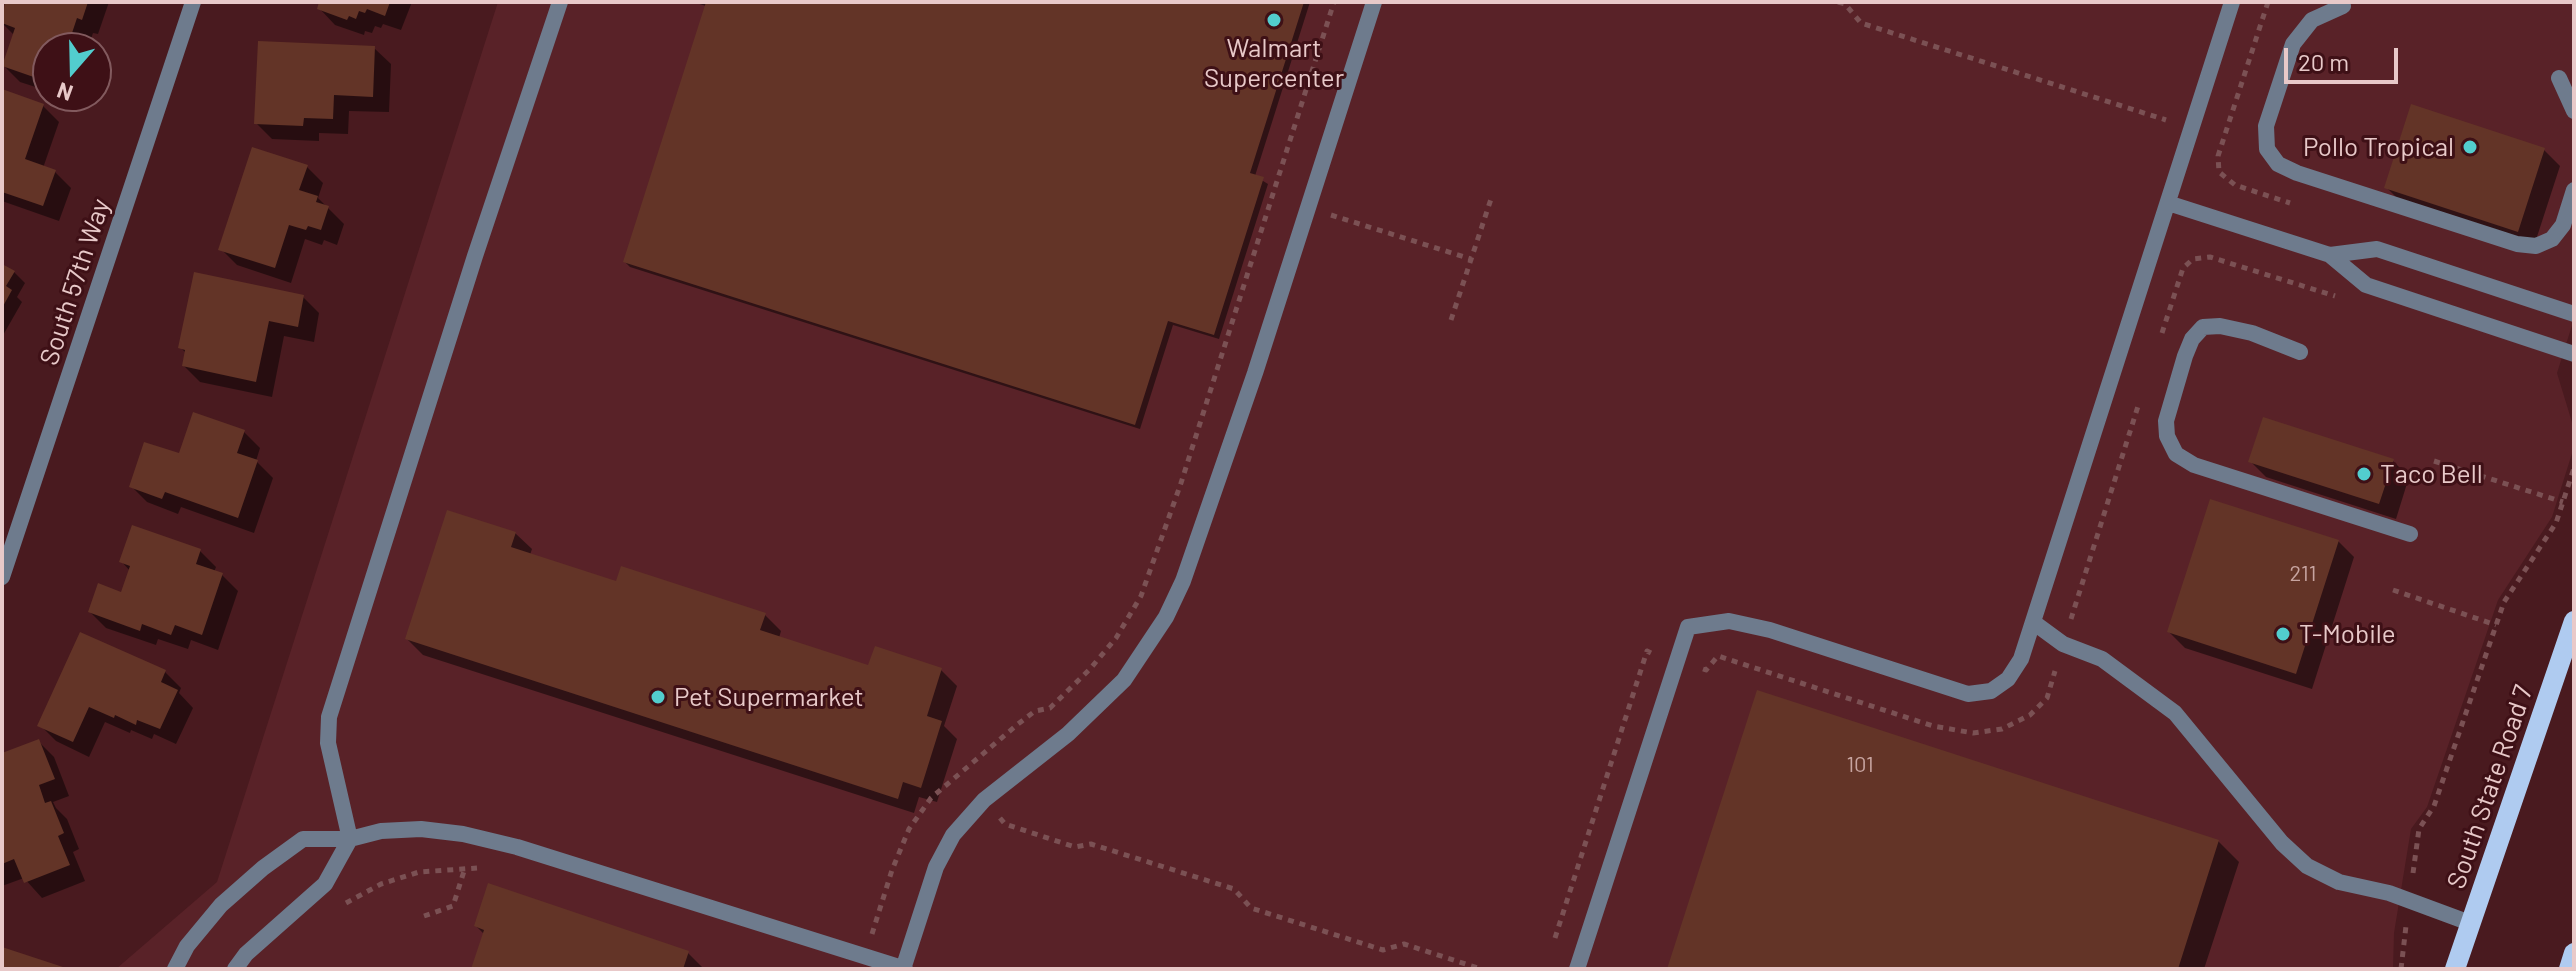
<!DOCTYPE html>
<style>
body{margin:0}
#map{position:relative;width:2576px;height:971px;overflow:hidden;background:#491a1f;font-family:Barlow,sans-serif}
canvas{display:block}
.frame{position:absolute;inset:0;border:4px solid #e8c9c9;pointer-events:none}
.north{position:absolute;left:32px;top:32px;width:80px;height:80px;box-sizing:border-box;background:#3e1016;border:2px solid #825a5e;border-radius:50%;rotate:200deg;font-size:22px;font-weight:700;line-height:32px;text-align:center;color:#e8c9c9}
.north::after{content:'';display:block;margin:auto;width:28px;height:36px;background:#52cdce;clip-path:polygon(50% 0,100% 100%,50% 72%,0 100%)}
.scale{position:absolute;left:2284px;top:48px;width:114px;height:36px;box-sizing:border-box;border:4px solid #e8c9c9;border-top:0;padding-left:10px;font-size:24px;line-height:28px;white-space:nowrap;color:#e8c9c9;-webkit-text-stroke:6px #3e1016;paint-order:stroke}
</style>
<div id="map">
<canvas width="2576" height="971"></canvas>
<div class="frame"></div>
<div class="north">N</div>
<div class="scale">20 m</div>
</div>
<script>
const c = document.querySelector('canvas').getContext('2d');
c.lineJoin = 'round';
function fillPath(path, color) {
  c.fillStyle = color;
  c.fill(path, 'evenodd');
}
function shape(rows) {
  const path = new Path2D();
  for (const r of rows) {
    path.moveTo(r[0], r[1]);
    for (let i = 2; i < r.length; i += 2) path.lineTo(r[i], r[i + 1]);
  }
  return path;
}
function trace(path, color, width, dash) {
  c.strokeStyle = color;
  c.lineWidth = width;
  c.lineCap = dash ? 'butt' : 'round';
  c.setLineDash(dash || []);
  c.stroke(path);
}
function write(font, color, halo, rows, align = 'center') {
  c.font = font + ' Barlow,sans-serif';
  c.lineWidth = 6;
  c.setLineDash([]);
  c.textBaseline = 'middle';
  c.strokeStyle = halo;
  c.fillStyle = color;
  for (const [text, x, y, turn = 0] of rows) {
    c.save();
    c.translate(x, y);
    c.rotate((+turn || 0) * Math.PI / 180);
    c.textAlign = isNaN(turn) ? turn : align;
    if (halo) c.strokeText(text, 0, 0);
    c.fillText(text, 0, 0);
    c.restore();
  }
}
fillPath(shape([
 [498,2,2574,2,2574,319,2557,373,2574,429,2574,447,2552,517,2498,600,2427,807,2411,829,2394,933,2393,969,116,969,217,882]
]), '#592228');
fillPath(shape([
 [7,2,109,2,98,34,93,33,88,48,48,48,48,91,20,82,4,66,15,36,2,23],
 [322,2,412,2,401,30,383,24,381,28,375,26,372,33,365,31,364,35,335,25,319,8],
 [693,2,1310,2,1255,176,1268,184,1219,339,1173,325,1140,429,630,267,625,262,706,6],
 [374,48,391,64,389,112,349,111,348,134,319,133,319,141,272,139,256,123],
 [2,91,43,106,59,122,43,168,55,172,71,188,59,221,2,201],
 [2544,150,2560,166,2534,246,2402,203,2386,187],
 [307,167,323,183,318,198,344,224,337,245,324,240,322,245,305,239,291,283,237,265,221,249],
 [2,266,14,272,25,283,17,297,22,302,2,337],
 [303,297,319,313,314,342,284,336,272,397,200,382,184,366,186,353,181,348],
 [244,432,260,448,256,461,273,478,254,533,181,507,178,514,147,502,131,486],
 [2250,461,2393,461,2409,477,2396,519,2266,477],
 [515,533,532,549,530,555,617,584,765,615,781,631,779,638,870,668,941,670,957,686,944,726,957,739,937,802,919,797,914,813,423,655,407,639],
 [2338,541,2354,557,2312,689,2185,648,2169,632],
 [200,551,216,567,214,572,222,575,238,591,218,650,191,640,188,649,158,639,156,645,106,628,90,612,122,594,130,571,122,562],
 [165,672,181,688,179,693,193,708,176,744,154,734,152,739,131,730,130,733,105,722,89,757,56,741,40,725],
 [38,741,54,757,69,796,53,802,56,808,67,819,79,849,73,852,85,881,42,898,24,878,2,886,2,756],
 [2218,841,2239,862,2204,969,1669,969],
 [476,926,688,953,704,969,473,969,485,935]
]), '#0007');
fillPath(shape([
 [5,2,88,2,82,20,77,18,67,48,48,48,48,82,2,66,15,28,2,23],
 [319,2,390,2,385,16,367,9,365,13,359,11,356,19,349,16,347,20,317,9],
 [706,2,1304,2,1250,173,1264,177,1214,335,1168,321,1135,425,623,262],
 [258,41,375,46,373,97,334,95,333,119,304,118,303,126,254,124],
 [2,89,44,104,25,159,56,170,43,206,2,192],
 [2411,104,2545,148,2518,232,2384,188],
 [252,147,308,165,299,190,318,196,316,202,329,206,321,230,308,226,306,230,289,225,275,268,218,250],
 [2,264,15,271,6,286,12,290,2,308],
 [194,272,304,295,298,327,269,321,256,382,182,366,185,350,178,348],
 [193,412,245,430,237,453,258,460,238,518,165,492,162,499,129,487,144,442,179,453],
 [2263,417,2394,459,2379,504,2248,462],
 [2210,499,2339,540,2296,674,2167,632],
 [447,510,516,532,511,547,616,581,621,566,766,613,760,630,868,665,875,646,942,668,927,716,942,721,921,788,903,782,898,799,405,639],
 [132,525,201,549,196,564,223,573,202,635,175,625,171,635,142,624,140,631,88,612,98,583,121,592,130,566,119,562],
 [80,632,166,670,161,682,178,690,160,729,137,720,136,725,115,715,114,718,89,707,73,742,37,726],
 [1757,690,2219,840,2178,969,1667,969],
 [39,739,55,779,39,785,45,803,51,801,64,833,58,836,70,865,24,883,14,859,2,864,2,753],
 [488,883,689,951,683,969,471,969,484,930,474,926],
 [2,947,66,968,66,969,2,969]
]), '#633427');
trace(shape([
 [1838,2,1845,4,1861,23,2166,120],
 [2268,2,2218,156,2219,172,2235,185,2290,203],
 [1331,215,1471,259],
 [1451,320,1491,199],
 [2162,333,2183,268,2193,259,2210,257,2335,296],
 [2434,461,2563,502],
 [2393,590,2496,625],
 [2071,619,2139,403],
 [1703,669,1706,670,1718,656,1933,726,1973,733,2002,729,2030,715,2047,698,2055,671],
 [1000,818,1005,824,1075,847,1091,844,1234,889,1251,908,1383,950,1404,944,1481,969],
 [2413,873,2419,829,2434,806,2504,602,2556,523,2574,468],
 [346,903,381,884,419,872,477,868],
 [424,916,453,906,465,868],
 [872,934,892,870,909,829,931,798,1018,724,1035,711,1050,708,1090,669,1116,638,1141,596,1181,483,1334,2],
 [1555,938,1647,651,1651,653],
 [2401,969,2406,926]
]), '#7b5154', 5, [6, 6]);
trace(shape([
 [2343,6,2312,20,2293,44,2266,126,2267,149,2278,164,2297,173,2517,244,2536,246,2552,239,2563,225,2574,190],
 [2559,78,2574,111],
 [2168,203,2330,255,2366,285,2574,354],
 [2330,255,2377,249,2574,314],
 [2300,352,2252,333,2220,326,2203,327,2192,339,2185,356,2166,421,2167,436,2176,454,2194,465,2410,534],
 [2033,622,2063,644,2102,659,2175,713,2282,843,2307,866,2339,882,2389,893,2470,923],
 [175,969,187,946,221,905,263,868,303,839,350,839,381,831,421,829,463,834,517,847,905,969],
 [235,969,246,954,325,884,350,839,328,743,329,717,475,256,560,2],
 [903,969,936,867,953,835,984,800,1068,734,1124,680,1166,617,1183,581,1255,373,1374,2],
 [1577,969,1688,627,1729,621,1770,630,1968,694,1991,691,2008,679,2021,659,2232,2]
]), '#6e7b8d', 16);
trace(shape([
 [2,577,193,2]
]), '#6e7b8d', 16);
trace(shape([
 [2455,969,2574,621],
 [2569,969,2574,953]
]), '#afcbf0', 20);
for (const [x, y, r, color] of [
 [1274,20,8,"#52cdce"],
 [2470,147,8,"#52cdce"],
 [2364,474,8,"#52cdce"],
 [2283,634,8,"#52cdce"],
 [658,697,8,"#52cdce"]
]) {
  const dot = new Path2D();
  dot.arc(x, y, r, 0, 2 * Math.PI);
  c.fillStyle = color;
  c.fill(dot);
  trace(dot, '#3e1016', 3);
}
write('22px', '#c7a4a0', null, [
 ["211",2303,574],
 ["101",1860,765]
]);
write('26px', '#e8c9c9', '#3e1016', [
 ["Walmart",1274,48,"center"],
 ["Supercenter",1274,78,"center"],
 ["Pollo Tropical",2454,147,"right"],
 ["Taco Bell",2380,474],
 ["T-Mobile",2299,634],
 ["Pet Supermarket",674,697]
], 'left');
write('26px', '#e8c9c9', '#3e1016', [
 ["South 57th Way",75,282,-72],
 ["South State Road 7",2490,787,-71]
]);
</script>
